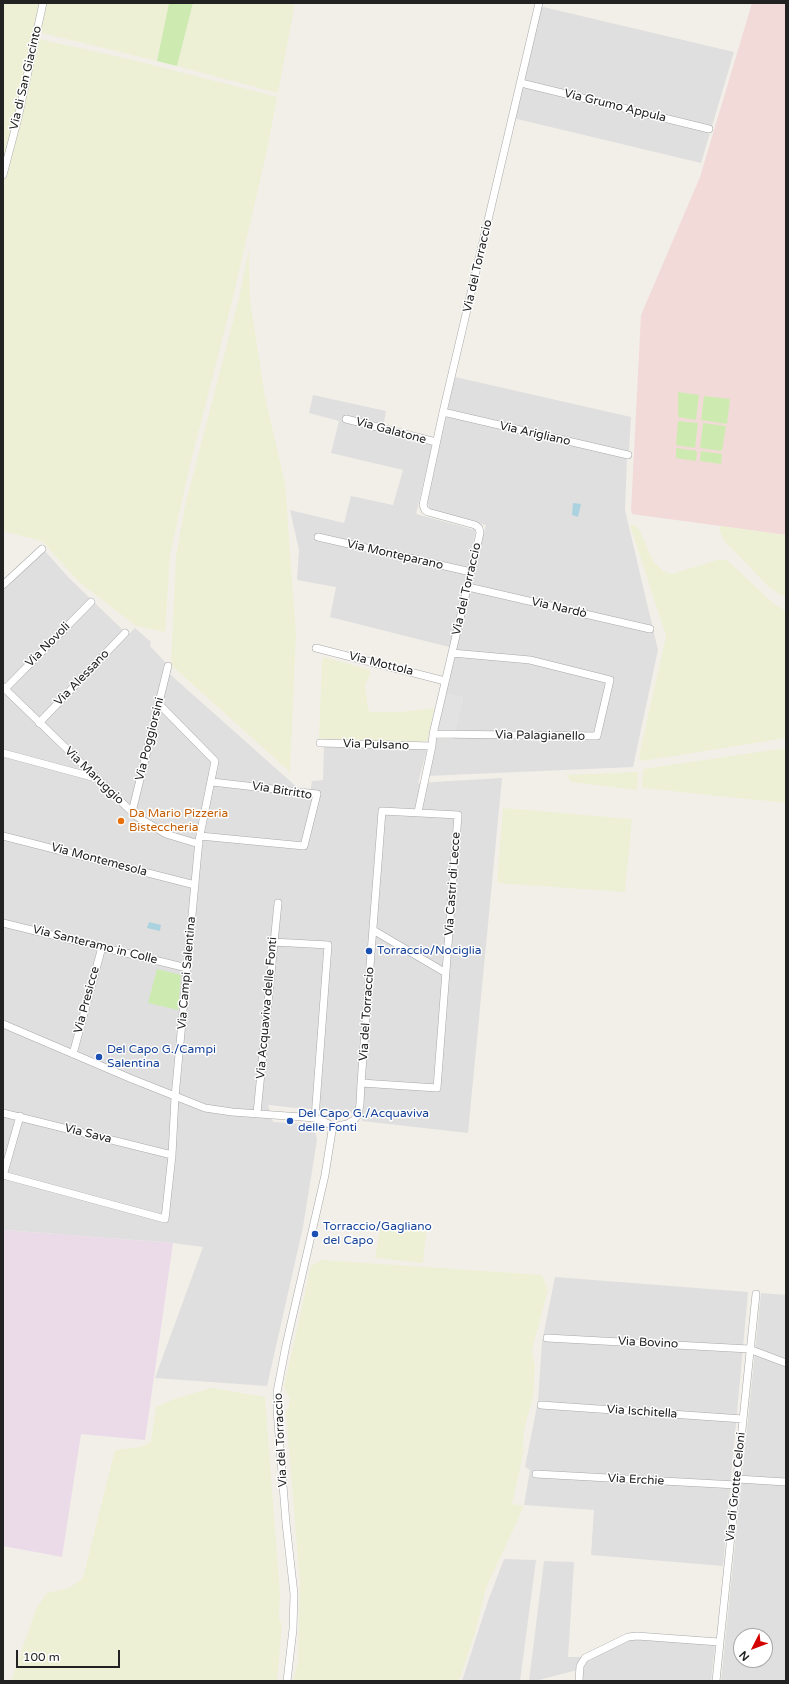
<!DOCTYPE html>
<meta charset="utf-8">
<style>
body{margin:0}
#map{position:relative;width:789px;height:1684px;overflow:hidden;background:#f2efe9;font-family:"Varela Round",sans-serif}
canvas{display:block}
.frame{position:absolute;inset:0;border:4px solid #222;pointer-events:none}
.north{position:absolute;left:733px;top:1628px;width:40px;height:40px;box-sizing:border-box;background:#fff;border:1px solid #a7a7a7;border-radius:50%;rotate:228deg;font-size:11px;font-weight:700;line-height:16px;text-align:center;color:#222}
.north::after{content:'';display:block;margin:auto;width:14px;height:18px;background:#d40000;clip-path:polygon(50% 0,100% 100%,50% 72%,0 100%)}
.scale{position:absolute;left:16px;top:1650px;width:104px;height:18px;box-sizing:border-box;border:2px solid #222;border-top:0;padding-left:5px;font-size:12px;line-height:14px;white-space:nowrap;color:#222;-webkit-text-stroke:3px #fff;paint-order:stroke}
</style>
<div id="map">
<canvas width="789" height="1684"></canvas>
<div class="frame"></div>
<div class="north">N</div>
<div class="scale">100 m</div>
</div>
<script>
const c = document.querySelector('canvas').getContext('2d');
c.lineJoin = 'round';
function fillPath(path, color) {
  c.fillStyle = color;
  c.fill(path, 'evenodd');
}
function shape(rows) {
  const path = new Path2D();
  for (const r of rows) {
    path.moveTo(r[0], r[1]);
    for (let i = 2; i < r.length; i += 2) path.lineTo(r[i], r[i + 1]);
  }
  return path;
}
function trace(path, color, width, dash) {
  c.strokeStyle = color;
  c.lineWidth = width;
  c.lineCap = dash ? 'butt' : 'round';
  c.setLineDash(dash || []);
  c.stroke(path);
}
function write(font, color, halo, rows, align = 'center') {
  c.font = font + ' "Varela Round",sans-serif';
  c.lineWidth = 3;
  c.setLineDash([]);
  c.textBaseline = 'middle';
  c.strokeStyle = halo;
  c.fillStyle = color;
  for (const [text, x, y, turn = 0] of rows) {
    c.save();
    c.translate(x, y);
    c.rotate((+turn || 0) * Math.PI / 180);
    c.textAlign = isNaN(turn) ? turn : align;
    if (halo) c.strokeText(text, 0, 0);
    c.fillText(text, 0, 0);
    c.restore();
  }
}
fillPath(shape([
 [539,6,734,52,701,163,513,118],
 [455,377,631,417,629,452,447,409],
 [313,395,386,411,382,433,433,444,416,514,475,530,475,534,470,556,477,558,486,525,433,510,429,508,427,501,446,416,627,458,625,510,658,650,633,767,427,776,435,739,453,739,463,697,446,694,457,649,330,617,336,587,297,580,299,550,290,510,344,523,351,496,393,505,403,470,331,453,339,421,309,413],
 [45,551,68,577,128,635,135,628,151,642,150,646,165,662,163,668,309,798,312,781,323,780,324,746,427,749,418,783,502,778,468,1133,362,1121,361,1112,345,1113,268,1105,273,1122,306,1124,315,1131,317,1140,303,1227,267,1386,155,1378,203,1247,173,1243,3,1230,3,591],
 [555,1277,748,1292,723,1566,591,1555,594,1510,524,1505,530,1470,525,1467,538,1401,542,1342],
 [761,1293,786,1295,786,1681,721,1681],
 [741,1636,765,1636,765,1660,741,1660],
 [504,1559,536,1560,520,1681,462,1681,488,1601],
 [544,1561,574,1562,568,1657,582,1657,577,1670,535,1681,529,1681],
 [632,1638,715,1645,711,1681,582,1681,585,1662]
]), '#e0dfdf');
fillPath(shape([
 [752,3,786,3,786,535,632,514,631,510,641,315,700,177]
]), '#f2dad9');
fillPath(shape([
 [3,1230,173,1243,145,1440,81,1434,62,1557,3,1546]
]), '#ebdbe8');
fillPath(shape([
 [3,3,42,3,3,168],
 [45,3,169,3,157,61,38,32],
 [193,3,295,3,278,93,177,66],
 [39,39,129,59,277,97,268,146,234,293,190,465,170,555,165,632,136,626,78,581,42,541,3,531,3,183],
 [249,249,250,300,265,397,285,483,296,634,290,772,171,665,176,556,185,506,239,298],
 [630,525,635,525,640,531,653,561,663,571,672,574,717,560,727,560,774,604,786,611,786,738,642,761,639,756,666,636],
 [720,526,786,535,786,598,770,588,726,543,720,532],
 [324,657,370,670,370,675,365,686,368,709,370,712,400,712,434,708,428,739,424,742,371,741,369,739,365,739,362,740,319,739,322,661],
 [786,748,786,803,642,788,643,769],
 [638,772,637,790,571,782,566,775],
 [503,808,632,819,625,892,497,883],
 [381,1223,427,1227,423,1263,375,1258],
 [322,1260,542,1275,548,1290,532,1350,535,1367,533,1396,524,1430,523,1444,524,1450,512,1504,524,1506,486,1588,475,1633,460,1678,456,1681,293,1681,298,1662,300,1583,286,1412,289,1406,290,1399,284,1387,311,1266],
 [212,1388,265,1397,280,1593,279,1619,282,1625,277,1681,11,1681,36,1609,47,1593,69,1588,83,1578,115,1450,140,1447,151,1442,156,1407,174,1399]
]), '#eef0d5');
fillPath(shape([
 [169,3,193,3,177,66,157,61],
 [678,392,699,395,696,420,678,417],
 [704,396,730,399,727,424,701,420],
 [678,421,698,423,695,448,676,445],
 [703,423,726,426,722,451,700,448],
 [676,448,697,451,696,461,676,458],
 [701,451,722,454,721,464,700,461],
 [157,969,181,975,178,1010,148,1003]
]), '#cdebb0');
fillPath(shape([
 [446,694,463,696,455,731,437,731]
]), '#e2e2e2');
fillPath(shape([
 [573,503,581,504,578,517,572,515],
 [149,922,161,925,160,931,147,928]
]), '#aad3df');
const minor = shape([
 [521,83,709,129],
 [3,175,18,118,43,3],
 [443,412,628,455],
 [346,419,436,442],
 [318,537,471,572],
 [3,585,42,549],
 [468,587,650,629],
 [316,648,445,681],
 [3,687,136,816,166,834,199,844],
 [5,689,91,602],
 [39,723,125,633],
 [433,734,597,736,610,680,530,660,452,653],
 [320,743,432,746],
 [3,753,96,778],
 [132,812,168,666],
 [418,812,432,746,433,734,480,533,479,528,475,525,428,512,425,510,423,505,443,412,539,3],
 [3,836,195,885],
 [200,836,304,846,317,794,212,782],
 [3,923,187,968],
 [373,930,446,973],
 [273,942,328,945,315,1118],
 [3,1024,132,1079,205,1108,232,1112,315,1118,329,1124],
 [73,1054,102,947],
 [3,1113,172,1155],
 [257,1113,278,903],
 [338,1126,347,1124,354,1120,358,1115,360,1104,361,1083,382,811,458,815,437,1088,361,1083],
 [3,1175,165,1219,172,1155,175,1097,199,840,215,761,159,704],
 [3,1176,20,1116],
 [547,1338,749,1349,786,1363],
 [541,1405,743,1419],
 [536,1474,736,1485],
 [737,1479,786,1482],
 [287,1681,293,1629,294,1594,286,1523,277,1410,277,1392,286,1345,325,1175,332,1131],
 [579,1681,580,1666,585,1658,628,1637,637,1636,719,1642],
 [716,1681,756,1294]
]);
trace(minor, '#a9a9a9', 8);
trace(minor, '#fff', 7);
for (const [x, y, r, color] of [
 [121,821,4,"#e8710a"],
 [369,951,4,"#1a4fb4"],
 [99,1057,4,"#1a4fb4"],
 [290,1121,4,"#1a4fb4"],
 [315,1234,4,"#1a4fb4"]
]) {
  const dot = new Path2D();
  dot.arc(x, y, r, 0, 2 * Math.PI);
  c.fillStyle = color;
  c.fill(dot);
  trace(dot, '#fff', 1.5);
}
write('12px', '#222', '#fff', [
 ["Via di San Giacinto",26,78,-77],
 ["Via Grumo Appula",615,106,14],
 ["Via del Torraccio",478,266,-77],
 ["Via Galatone",391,431,15],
 ["Via Arigliano",535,434,13],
 ["Via Monteparano",395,555,13],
 ["Via del Torraccio",467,589,-77],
 ["Via Nardò",559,608,13],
 ["Via Novoli",48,645,-45],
 ["Via Mottola",381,664,14],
 ["Via Alessano",82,678,-46],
 ["Via Palagianello",540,736,1],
 ["Via Poggiorsini",150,739,-76],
 ["Via Pulsano",376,745,2],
 ["Via Maruggio",94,776,44],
 ["Via Bitritto",282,791,9],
 ["Via Montemesola",99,860,15],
 ["Via Castri di Lecce",453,884,-86],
 ["Via Santeramo in Colle",95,945,14],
 ["Via Campi Salentina",187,973,-85],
 ["Via Presicce",87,1000,-75],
 ["Via Acquaviva delle Fonti",267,1008,-85],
 ["Via del Torraccio",367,1014,-86],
 ["Via Sava",88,1134,14],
 ["Via Bovino",648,1343,3],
 ["Via Ischitella",642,1412,4],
 ["Via del Torraccio",281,1440,-93],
 ["Via Erchie",636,1480,3],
 ["Via di Grotte Celoni",736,1487,-84]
]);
write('12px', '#c56008', '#fff', [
 ["Da Mario Pizzeria",129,814],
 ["Bisteccheria",129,828]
], 'left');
write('12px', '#164399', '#fff', [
 ["Torraccio/Nociglia",377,951],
 ["Del Capo G./Campi",107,1050],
 ["Salentina",107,1064],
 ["Del Capo G./Acquaviva",298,1114],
 ["delle Fonti",298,1128],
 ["Torraccio/Gagliano",323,1227],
 ["del Capo",323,1241]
], 'left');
</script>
